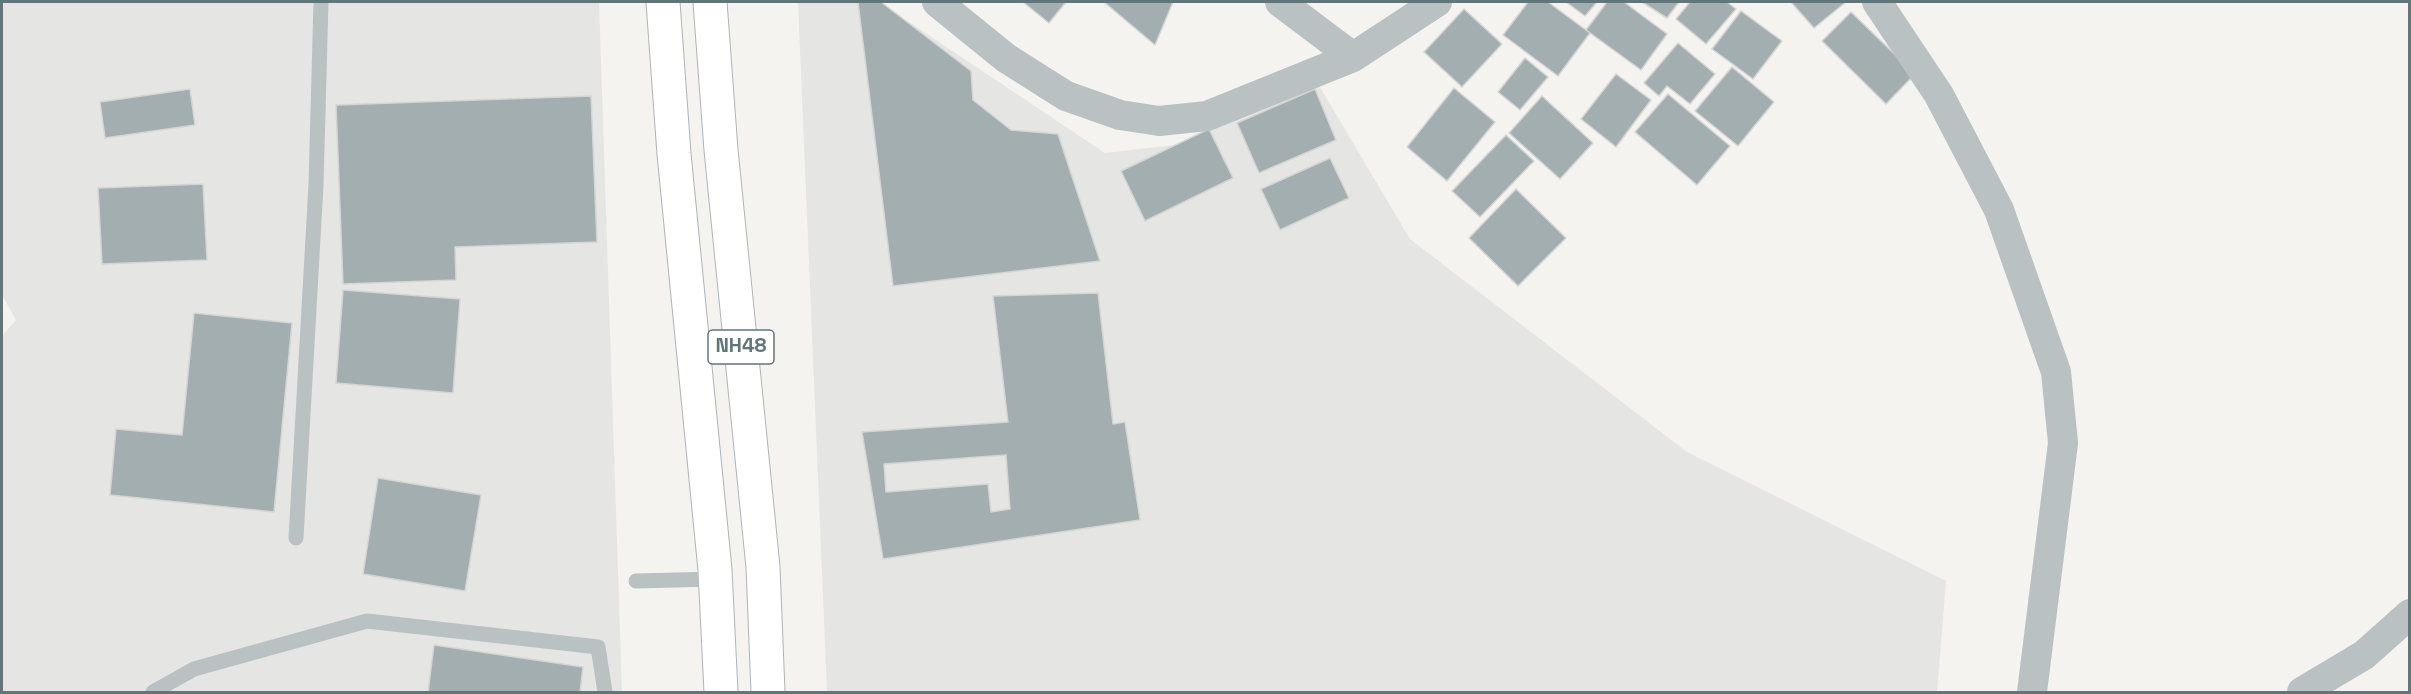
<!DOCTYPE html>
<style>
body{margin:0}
#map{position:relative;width:2411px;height:694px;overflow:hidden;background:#f4f3f0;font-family:"Space Grotesk",sans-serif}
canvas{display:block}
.frame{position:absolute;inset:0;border:3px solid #60767a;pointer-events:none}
</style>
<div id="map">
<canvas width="2411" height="694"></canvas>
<div class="frame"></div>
</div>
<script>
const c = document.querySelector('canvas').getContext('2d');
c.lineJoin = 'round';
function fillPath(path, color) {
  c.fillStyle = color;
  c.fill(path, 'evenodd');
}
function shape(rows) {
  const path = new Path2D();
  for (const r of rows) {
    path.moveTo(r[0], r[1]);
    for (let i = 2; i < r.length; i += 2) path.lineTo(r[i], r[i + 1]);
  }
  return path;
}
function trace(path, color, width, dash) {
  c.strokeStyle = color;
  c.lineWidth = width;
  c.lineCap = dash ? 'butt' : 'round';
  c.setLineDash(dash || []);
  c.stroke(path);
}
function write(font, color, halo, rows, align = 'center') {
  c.font = font + ' "Space Grotesk",sans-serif';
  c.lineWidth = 6;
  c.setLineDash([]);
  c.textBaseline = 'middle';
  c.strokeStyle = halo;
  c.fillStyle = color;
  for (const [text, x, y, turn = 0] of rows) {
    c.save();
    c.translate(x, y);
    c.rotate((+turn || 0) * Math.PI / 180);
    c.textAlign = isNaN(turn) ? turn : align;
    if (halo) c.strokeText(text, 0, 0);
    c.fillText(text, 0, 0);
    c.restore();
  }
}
fillPath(shape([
 [2,2,599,2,622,692,2,692,2,336,16,320,2,295],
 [798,2,879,2,1105,153,1175,145,1318,84,1410,239,1687,452,1946,581,1937,692,827,692]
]), '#e5e5e4');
const building = shape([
 [858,2,881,2,971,71,973,100,1011,130,1058,134,1100,261,893,286,858,2],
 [1023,2,1066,2,1049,23,1023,2],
 [1104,2,1173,2,1155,45,1104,2],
 [1528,2,1548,2,1590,33,1558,76,1503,35,1528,2],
 [1566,2,1597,2,1585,16,1566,2],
 [1607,2,1624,2,1667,34,1641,70,1586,30,1607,2],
 [1642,2,1679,2,1667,18,1642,2],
 [1690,2,1727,2,1736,9,1706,44,1676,19,1690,2],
 [1791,2,1846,2,1814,28,1791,2],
 [1464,9,1502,44,1462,87,1424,52,1464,9],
 [1741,11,1782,41,1753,79,1712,49,1741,11],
 [1851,12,1915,74,1886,104,1822,41,1851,12],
 [1678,43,1715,74,1690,104,1667,86,1659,96,1644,83,1678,43],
 [1525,58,1548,77,1520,110,1498,92,1525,58],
 [1732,67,1774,102,1738,146,1695,111,1732,67],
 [1616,74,1651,100,1616,147,1581,119,1616,74],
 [1454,88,1495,122,1447,181,1407,147,1454,88],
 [190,89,195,125,105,138,100,102,190,89],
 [1315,89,1336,140,1259,173,1237,123,1315,89],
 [1668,94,1730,146,1697,185,1635,132,1668,94],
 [591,96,597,242,455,247,456,280,343,284,336,105,591,96],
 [1542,96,1593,143,1560,179,1509,133,1542,96],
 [1209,129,1233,178,1145,221,1121,171,1209,129],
 [1506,135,1534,161,1480,217,1452,191,1506,135],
 [1330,158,1349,198,1280,230,1261,189,1330,158],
 [203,184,207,260,102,264,98,188,203,184],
 [1516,189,1566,238,1518,286,1469,238,1516,189],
 [343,290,460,299,453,393,336,383,343,290],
 [1098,293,1113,424,1125,422,1140,520,883,559,862,432,1008,422,993,296,1098,293],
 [1006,455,1010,509,991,512,988,484,886,492,884,464,1006,455],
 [194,313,292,323,274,512,110,495,116,429,182,435,194,313],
 [378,478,481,495,465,591,363,574,378,478],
 [434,645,583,667,580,692,428,692,434,645]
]);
fillPath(building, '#a2aeb0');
trace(building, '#d5d5d3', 1.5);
const trunk = shape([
 [663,2,674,154,715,570,721,692],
 [710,2,721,150,763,567,768,692]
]);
trace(trunk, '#aeb4b5', 35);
trace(shape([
 [296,538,316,185,321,2],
 [636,581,716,579],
 [153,692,194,669,367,621,598,647,605,692]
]), '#bac1c2', 15);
trace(shape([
 [937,2,1006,58,1066,96,1120,115,1159,121,1207,116,1353,57],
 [1280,2,1353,57,1437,2],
 [1877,2,1939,95,1999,210,2056,372,2063,443,2032,692],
 [2302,692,2364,655,2410,614]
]), '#bac1c2', 30);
trace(trunk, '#fff', 33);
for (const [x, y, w] of [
 [741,347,66]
]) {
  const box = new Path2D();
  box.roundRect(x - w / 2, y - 17, w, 34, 4.5);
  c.fillStyle = '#fff';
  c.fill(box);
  trace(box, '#60767a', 1.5);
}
write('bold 20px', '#60767a', null, [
 ["NH48",741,347]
]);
</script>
